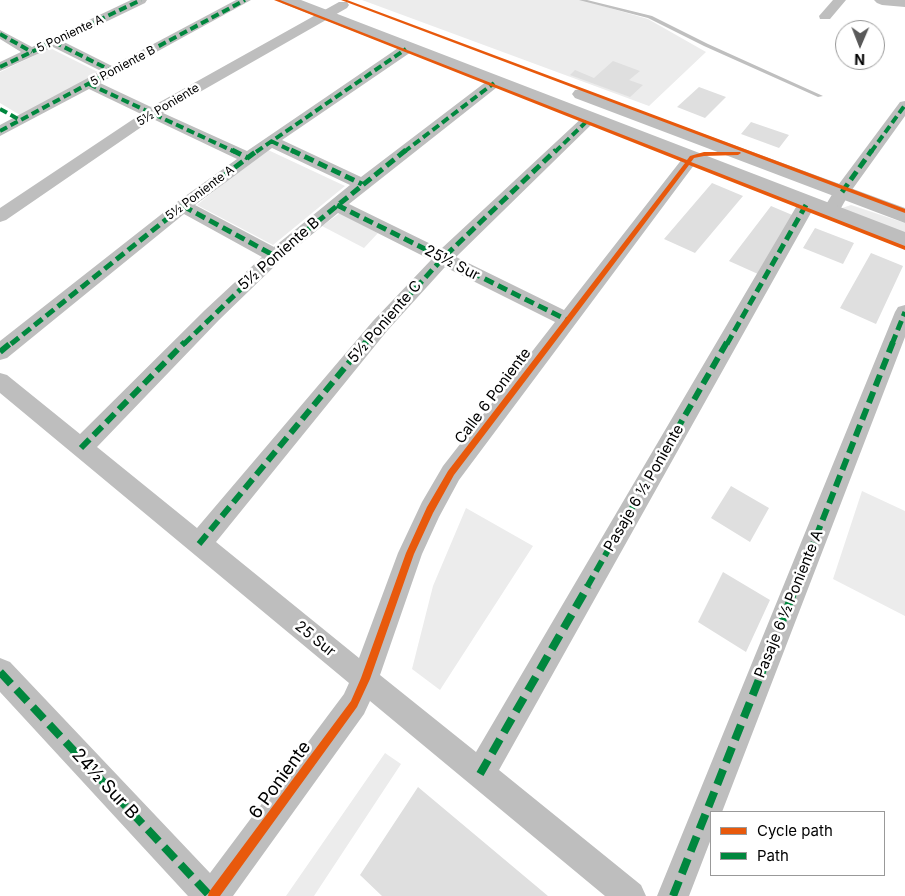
<!DOCTYPE html>
<meta charset="utf-8">
<style>
body{margin:0}
#map{position:relative;width:905px;height:896px;overflow:hidden;background:#fff;font-family:Inter,sans-serif}
canvas{display:block}
.legend{position:absolute;left:710px;top:811px;width:175px;height:65px;box-sizing:border-box;background:#fff;border:1px solid #999;margin:0;padding:6px 9px;list-style:none;font-size:15px;color:#000}
.legend li{display:flex;align-items:center;gap:10px;height:25px}
.legend b{width:25px;border:1px solid #999}
.north{position:absolute;left:835px;top:20px;width:50px;height:50px;box-sizing:border-box;background:#fff;border:1px solid #999;border-radius:50%;rotate:181deg;font-size:14px;font-weight:700;line-height:20px;text-align:center;color:#000}
.north::after{content:'';display:block;margin:auto;width:18px;height:22px;background:#595959;clip-path:polygon(50% 0,100% 100%,50% 72%,0 100%)}
</style>
<div id="map">
<canvas width="905" height="896"></canvas>
<ul class="legend">
<li><b style="height:6px;background:#e8590c"></b>Cycle path</li>
<li><b style="height:6px;background:#00873e"></b>Path</li>
</ul>
<div class="north">N</div>
</div>
<script>
const c = document.querySelector('canvas').getContext('2d');
c.lineJoin = 'round';
function fillPath(path, color) {
  c.fillStyle = color;
  c.fill(path, 'evenodd');
}
function shape(rows) {
  const path = new Path2D();
  for (const r of rows) {
    path.moveTo(r[0], r[1]);
    for (let i = 2; i < r.length; i += 2) path.lineTo(r[i], r[i + 1]);
  }
  return path;
}
function trace(path, color, width, dash) {
  c.strokeStyle = color;
  c.lineWidth = width;
  c.lineCap = dash ? 'butt' : 'round';
  c.setLineDash(dash || []);
  c.stroke(path);
}
function write(font, color, halo, rows, align = 'center') {
  c.font = font + ' Inter,sans-serif';
  c.lineWidth = 5;
  c.setLineDash([]);
  c.textBaseline = 'middle';
  c.strokeStyle = halo;
  c.fillStyle = color;
  for (const [text, x, y, turn = 0] of rows) {
    c.save();
    c.translate(x, y);
    c.rotate((+turn || 0) * Math.PI / 180);
    c.textAlign = isNaN(turn) ? turn : align;
    if (halo) c.strokeText(text, 0, 0);
    c.fillText(text, 0, 0);
    c.restore();
  }
}
fillPath(shape([
 [362,0,582,0,648,19,706,52,649,106],
 [50,48,100,73,20,115,0,103,0,72],
 [266,149,345,186,273,245,197,205],
 [851,205,905,223,905,236,848,214,842,208],
 [340,213,378,233,364,248,322,226],
 [862,491,905,511,905,616,833,579],
 [466,508,533,546,440,690,412,669,433,586],
 [385,753,401,764,314,896,286,896]
]), '#ececec');
fillPath(shape([
 [579,0,587,0,652,16,708,44,823,96,818,97,704,46,648,18,579,0]
]), '#bfbfbf');
fillPath(shape([
 [613,61,640,71,629,80,643,85,630,97,570,75,575,70,594,78],
 [699,87,726,97,705,118,677,107],
 [751,122,789,135,779,148,741,134],
 [712,183,743,196,695,253,664,239],
 [771,206,797,217,758,274,729,261],
 [815,228,854,243,843,264,803,248],
 [871,253,903,266,876,324,840,308],
 [731,486,769,508,750,542,711,518],
 [723,572,770,600,746,652,698,622],
 [418,787,548,896,382,896,360,875]
]), '#dfdfdf');
fillPath(shape([
 [131,0,147,0,145,3,64,42,112,66,236,0,251,0,100,83,151,107,339,2,347,2,349,5,347,8,163,113,247,151,404,44,414,44,416,47,414,50,282,140,361,177,491,78,501,78,503,81,501,84,349,204,441,249,585,115,595,115,598,118,595,121,456,257,564,310,686,154,698,154,700,157,459,480,439,517,422,554,380,675,476,752,799,202,802,198,808,196,814,198,817,202,499,770,641,885,646,896,605,896,370,701,364,714,233,896,188,896,0,692,0,658,10,662,210,873,344,694,349,683,0,393,0,373,7,375,80,434,205,310,262,257,184,214,7,358,0,360,0,341,177,202,237,159,153,119,6,220,0,222,0,208,141,114,89,89,0,136,0,125,101,71,53,47,0,71,0,62,21,52,0,39,0,30,32,47,131,0],
 [272,148,350,185,274,247,195,205,272,148],
 [338,213,431,260,373,321,197,528,97,447,219,320,281,260,338,213],
 [445,267,555,322,443,466,422,502,398,553,359,658,216,542,387,331,445,267],
 [833,0,846,0,830,19,820,19,819,16,833,0],
 [905,101,905,116,849,194,837,215,831,217,825,215,822,211,836,188,900,102,905,101],
 [905,305,905,337,722,812,711,812,711,839,689,896,657,896,895,312,898,307,905,305]
]), '#bebebe');
fillPath(shape([
 [279,0,301,0,905,232,905,247,282,3,279,0],
 [874,0,905,0,905,7,882,5,877,3,874,0],
 [581,89,905,208,905,223,575,98,572,94,575,90,581,89]
]), '#bebebe');
trace(shape([
 [0,34,32,52],
 [54,42,112,71],
 [0,67,141,0],
 [89,84,235,152],
 [0,109,20,120],
 [0,131,245,0],
 [271,141,294,152],
 [256,152,406,49],
 [404,152,494,83],
 [555,152,587,121],
 [871,152,905,105]
]), '#00873e', 4, [8, 4]);
trace(shape([
 [232,150,248,158],
 [291,150,362,184],
 [842,192,872,150],
 [337,205,567,320],
 [183,206,275,256],
 [11,344,183,206,258,150],
 [184,344,275,256,406,150],
 [365,344,443,258,556,150],
 [727,344,806,205],
 [892,344,905,312]
]), '#00873e', 5, [10, 5]);
trace(shape([
 [0,352,12,342],
 [81,448,185,342],
 [199,544,366,342],
 [587,587,727,342],
 [796,587,893,342]
]), '#00873e', 6, [12, 6]);
trace(shape([
 [0,672,210,896],
 [480,774,588,586],
 [673,896,796,586]
]), '#00873e', 8, [16, 8]);
fillPath(shape([
 [274,0,280,0,687,160,690,156,704,152,740,152,741,153,738,155,704,156,694,158,691,162,905,246,905,250,689,165,454,475,433,513,414,554,370,679,357,707,220,896,208,896,209,892,351,701,361,678,406,553,427,507,448,471,685,163,274,0],
 [341,0,347,0,905,209,905,213,341,0]
]), '#e8590c');
write('12px', '#000', '#fff', [
 ["5 Poniente A",70,34,-25],
 ["5 Poniente B",123,66,-28],
 ["5½ Poniente",168,105,-31],
 ["5½ Poniente A",200,193,-37]
]);
write('15px', '#000', '#fff', [
 ["5½ Poniente B",279,254,-41],
 ["25½ Sur",452,263,27],
 ["5½ Poniente C",385,322,-49],
 ["Calle 6 Poniente",493,396,-53],
 ["Pasaje 6 ½ Poniente",644,488,-60],
 ["Pasaje 6 ½ Poniente A",789,604,-68],
 ["25 Sur",315,639,39]
]);
write('18px', '#000', '#fff', [
 ["6 Poniente",280,780,-54],
 ["24½ Sur B",105,784,47]
]);
</script>
